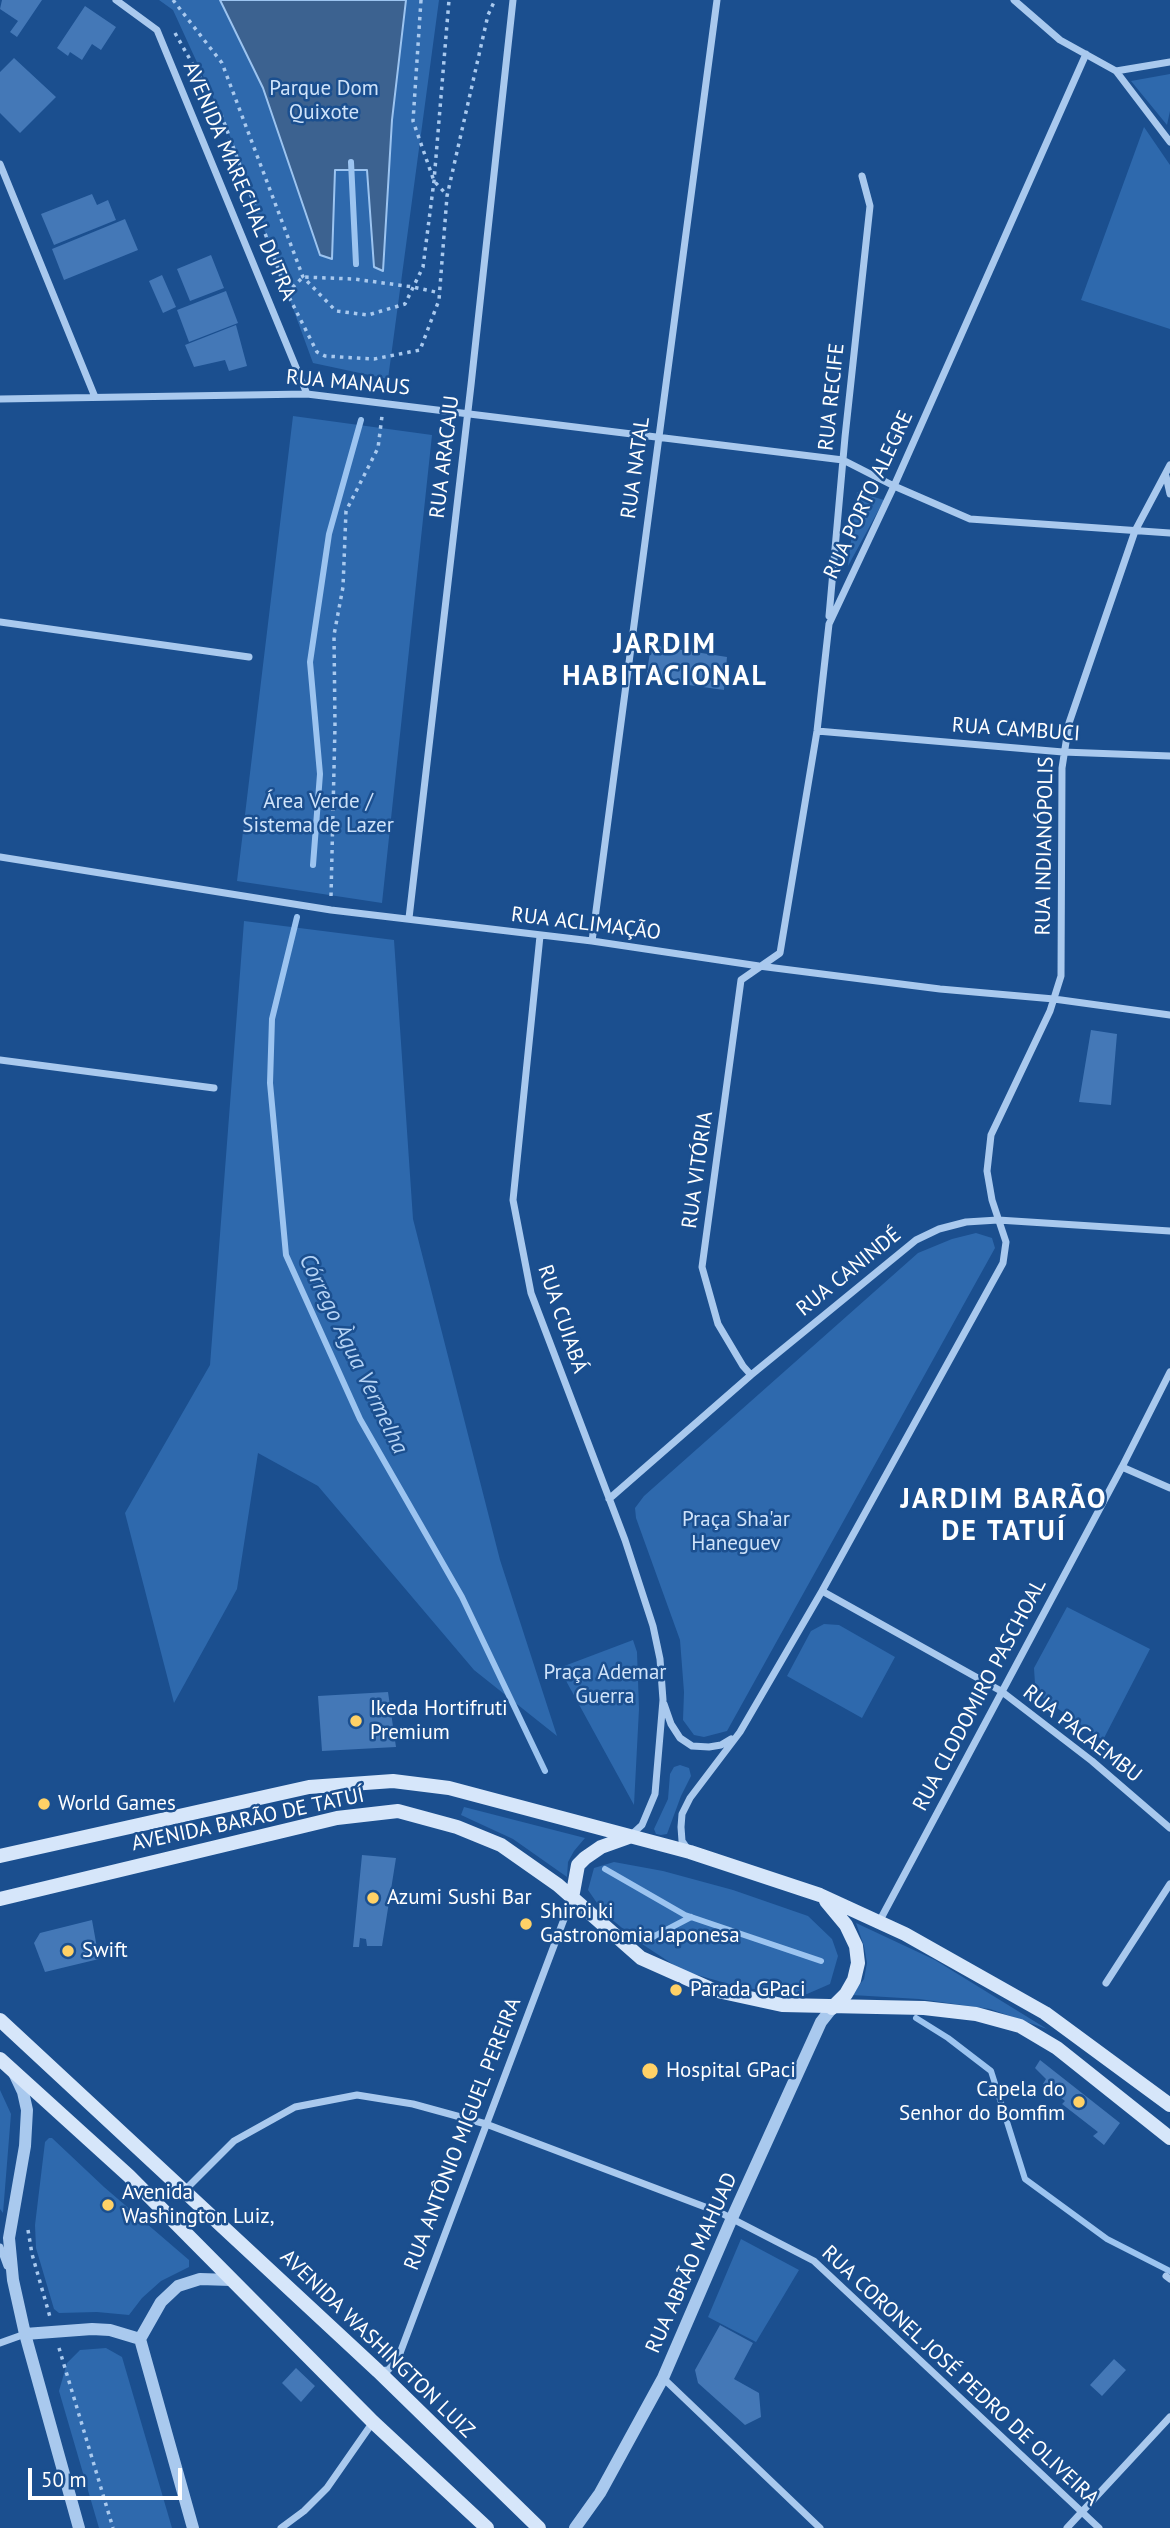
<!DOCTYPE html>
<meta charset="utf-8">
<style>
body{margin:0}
#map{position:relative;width:1170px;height:2528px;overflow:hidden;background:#1b4f8f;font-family:"PT Sans",sans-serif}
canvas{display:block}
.scale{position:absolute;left:28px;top:2468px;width:154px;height:32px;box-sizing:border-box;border:4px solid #fff;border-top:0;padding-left:9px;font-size:21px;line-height:24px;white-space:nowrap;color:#fff;-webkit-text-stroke:5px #1b4f8f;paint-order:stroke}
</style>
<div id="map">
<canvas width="1170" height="2528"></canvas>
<div class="scale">50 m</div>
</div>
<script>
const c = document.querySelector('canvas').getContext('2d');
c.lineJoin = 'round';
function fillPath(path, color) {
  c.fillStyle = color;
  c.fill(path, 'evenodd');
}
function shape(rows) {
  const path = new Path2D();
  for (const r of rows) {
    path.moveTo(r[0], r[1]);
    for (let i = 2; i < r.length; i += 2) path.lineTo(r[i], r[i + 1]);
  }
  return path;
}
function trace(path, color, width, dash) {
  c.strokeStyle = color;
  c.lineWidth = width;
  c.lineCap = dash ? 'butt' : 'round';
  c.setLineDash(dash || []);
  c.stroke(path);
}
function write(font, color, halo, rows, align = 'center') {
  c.font = font + ' "PT Sans",sans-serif';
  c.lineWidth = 5;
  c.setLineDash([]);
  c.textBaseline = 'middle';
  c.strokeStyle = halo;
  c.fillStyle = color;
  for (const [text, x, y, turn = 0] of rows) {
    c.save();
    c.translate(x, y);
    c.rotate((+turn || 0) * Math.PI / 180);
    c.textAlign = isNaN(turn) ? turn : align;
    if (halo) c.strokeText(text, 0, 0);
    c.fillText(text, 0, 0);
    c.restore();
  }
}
fillPath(shape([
 [159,0,439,0,388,379,313,363,227,128,173,10],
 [1170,74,1170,111,1167,125,1131,81],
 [1144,127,1170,165,1170,329,1081,300],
 [293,416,432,435,382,903,237,881],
 [857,492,884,500,848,566],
 [244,921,394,940,413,1219,500,1560,557,1736,474,1670,318,1486,258,1453,237,1589,174,1703,125,1513,210,1365],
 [976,1233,992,1238,995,1248,727,1731,704,1737,694,1735,683,1720,684,1692,680,1640,636,1518,635,1508,644,1496,918,1253,952,1239],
 [1067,1607,1150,1649,1103,1740,1044,1699,1035,1684,1034,1668],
 [824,1624,839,1625,895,1657,862,1718,787,1676,811,1631],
 [633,1640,637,1652,639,1709,634,1805,559,1668],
 [680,1765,689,1768,691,1776,681,1796,667,1834,661,1835,656,1834,654,1829,668,1799,670,1774,674,1767],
 [464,1807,585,1838,574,1851,568,1862,567,1877,513,1839,461,1815],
 [614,1862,663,1871,733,1890,808,1916,832,1939,838,1956,830,1984,807,1994,743,1988,683,1971,639,1942,604,1913,588,1890,594,1868],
 [856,1923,935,1960,1047,2029,990,2009,919,1999,852,1995,864,1979,867,1963,864,1946],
 [0,2090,11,2114,3,2213,0,2209],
 [49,2138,52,2138,104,2187,189,2260,189,2267,161,2281,142,2298,129,2315,97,2312,59,2313,54,2309,36,2248,35,2225,45,2142],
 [741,2239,799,2270,756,2342,708,2317],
 [106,2348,122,2357,172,2528,99,2528,59,2391,67,2363,80,2350]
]), '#2e69ad');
const water = shape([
 [220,0,406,0,392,120,383,271,374,267,367,170,335,170,332,259,320,255,263,88,220,0]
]);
fillPath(water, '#3c6290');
trace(water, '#9cc4f0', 2);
trace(shape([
 [351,162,356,264],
 [313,865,320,774,310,662,329,534,361,420],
 [297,917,272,1019,270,1083,286,1255,360,1419,462,1597,545,1771],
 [605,1869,685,1915,821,1961],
 [649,1939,691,1917],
 [916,2018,948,2038,991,2071,1025,2179,1107,2239,1170,2271]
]), '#9cc4f0', 6);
fillPath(shape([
 [2,0,42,0,17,37,10,32,18,21,0,9],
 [85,6,116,27,101,50,92,44,82,60,70,52,68,56,57,48],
 [14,58,56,97,20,133,0,113,0,72],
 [92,194,97,205,108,200,116,220,54,245,41,214],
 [125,219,138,250,64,280,52,249],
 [211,255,224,288,190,301,177,269],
 [162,275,176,307,163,313,149,281],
 [226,291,238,323,189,342,177,310],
 [236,325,247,366,229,371,225,360,194,367,185,345],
 [651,645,727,657,724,690,646,679],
 [1091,1030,1117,1034,1111,1105,1079,1102],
 [388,1692,396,1747,322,1751,318,1696],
 [362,1855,396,1858,382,1946,367,1946,366,1939,360,1938,359,1947,353,1947],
 [92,1920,99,1959,45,1972,34,1943,40,1933],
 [1040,2060,1120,2123,1104,2145,1093,2136,1098,2132,1062,2104,1065,2101,1043,2084,1046,2079,1035,2068],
 [720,2325,753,2343,734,2379,759,2393,761,2417,745,2425,698,2383,695,2370],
 [1114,2359,1126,2370,1102,2396,1090,2385],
 [296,2368,315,2386,301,2402,282,2383]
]), '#4478b7');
trace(shape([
 [173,0,222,63,303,277,336,311,368,315,405,304,423,267,434,181,449,0],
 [421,0,413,121,434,181,447,195],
 [175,33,221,114,287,293,317,352,325,356,374,359,420,350,439,300,447,196,488,15,495,0],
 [278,291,287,293,303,277,354,279,413,287,440,293],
 [331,896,335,726,334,635,343,587,346,511,378,448,382,416],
 [28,2230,32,2254,50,2317],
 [59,2348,113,2528]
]), '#a9c9ee', 3.5, [3.5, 5]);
trace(shape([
 [116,0,157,30,307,394],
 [1014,0,1060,40,1116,71,1170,142],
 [1116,71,1170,62],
 [0,164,95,397],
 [0,399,307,394,843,460,894,486,970,519,1170,533],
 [1166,476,1170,494],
 [829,616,845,437,870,206,862,176],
 [0,622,249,657],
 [817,731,1063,752,1170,756],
 [0,857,331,910,592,941,759,966,940,989,1054,999,1170,1015],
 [409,918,471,385,513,0],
 [540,936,513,1200,531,1293,625,1540,653,1626,660,1659,663,1700,655,1794,642,1825,630,1836],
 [592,941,717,0],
 [0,1060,214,1088],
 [751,1375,743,1366,718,1324,702,1267,741,980,780,953,817,731,829,624,894,486,1086,54],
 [1122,1467,1170,1488],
 [609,1499,751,1375,916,1240,939,1229,966,1222,998,1220,1170,1231],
 [822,1591,1001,1691,1092,1761,1170,1828],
 [664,1704,671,1724,680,1738,692,1746,709,1747,721,1745,731,1739],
 [689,1851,682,1841,681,1827,682,1814,690,1798,740,1732,822,1591,1003,1263,1006,1242,992,1200,987,1171,991,1135,1050,1011,1061,976,1062,768,1069,723,1135,531,1170,465],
 [879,1922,1122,1467,1170,1372],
 [1106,1983,1170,1884],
 [184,2191,234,2141,295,2107,357,2095,413,2104,486,2124,721,2213,814,2261,1099,2528],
 [0,2247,7,2266],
 [1166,2276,1170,2279],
 [0,2343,25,2334],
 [378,2371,388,2370,397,2361,572,1898],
 [663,2378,820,2528],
 [281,2528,304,2511,327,2488,373,2422],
 [1067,2528,1170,2417]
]), '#a9c9ee', 7);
trace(shape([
 [14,2073,23,2092,27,2110,25,2146,9,2238,13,2280,25,2334,79,2528],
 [25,2334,92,2329,110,2330,140,2339],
 [140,2339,193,2528],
 [140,2339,161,2302,178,2286,200,2279,231,2280],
 [575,2528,600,2493,663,2378,732,2218,821,2022,832,2008]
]), '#a9c9ee', 12);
trace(shape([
 [0,1856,309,1787,393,1781,449,1788,690,1852,820,1895,905,1934,1045,2013,1170,2105],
 [572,1898,578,1865,585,1858,601,1847,629,1837],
 [0,1899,337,1818,398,1811,457,1827,501,1845,558,1885,641,1958,713,1990,782,2005,924,2008,976,2014,1020,2026,1057,2048,1170,2138],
 [826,1901,846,1925,856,1946,858,1963,854,1980,846,1994,832,2008],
 [0,2020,378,2371,539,2528],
 [0,2059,129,2176,373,2422,487,2528]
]), '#d6e6fa', 14);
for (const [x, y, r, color] of [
 [356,1721,7,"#ffd166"],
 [44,1804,7,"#ffd166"],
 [373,1898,7,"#ffd166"],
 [526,1924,7,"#ffd166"],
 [68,1951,7,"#ffd166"],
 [676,1990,7,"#ffd166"],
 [650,2071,9,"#ffd166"],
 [1079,2102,7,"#ffd166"],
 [108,2205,7,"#ffd166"]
]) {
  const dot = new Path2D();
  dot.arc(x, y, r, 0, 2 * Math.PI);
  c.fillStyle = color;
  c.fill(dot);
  trace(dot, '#1b4f8f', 2.5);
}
write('21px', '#cfe3fa', '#1b4f8f', [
 ["Parque Dom",324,89],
 ["Quixote",324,113],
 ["Área Verde /",318,802],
 ["Sistema de Lazer",318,826],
 ["Praça Sha'ar",736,1520],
 ["Haneguev",736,1544],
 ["Praça Ademar",605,1673],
 ["Guerra",605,1697]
]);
write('21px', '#fff', '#1b4f8f', [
 ["AVENIDA MARECHAL DUTRA",239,181,67],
 ["RUA MANAUS",348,383,5],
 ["RUA RECIFE",832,397,-84],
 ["RUA ARACAJU",445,457,-83],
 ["RUA NATAL",636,468,-82],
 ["RUA PORTO ALEGRE",869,495,-65],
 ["RUA CAMBUCI",1016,730,4],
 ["RUA INDIANÓPOLIS",1045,846,-89],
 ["RUA ACLIMAÇÃO",586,924,7],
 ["RUA VITÓRIA",698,1170,-82],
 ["RUA CANINDÉ",849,1272,-39],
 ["RUA CUIABÁ",562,1319,71],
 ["RUA CLODOMIRO PASCHOAL",980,1695,-62],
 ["RUA PACAEMBU",1082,1734,38],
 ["AVENIDA BARÃO DE TATUÍ",248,1820,-12],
 ["RUA ANTÔNIO MIGUEL PEREIRA",463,2134,-69],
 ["RUA ABRÃO MAHUAD",692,2263,-66],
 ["AVENIDA WASHINGTON LUIZ",377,2344,44],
 ["RUA CORONEL JOSÉ PEDRO DE OLIVEIRA",960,2376,43]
]);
write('21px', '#fff', '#1b4f8f', [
 ["Ikeda Hortifruti",370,1709],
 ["Premium",370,1733],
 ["World Games",58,1804],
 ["Azumi Sushi Bar",387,1898],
 ["Shiroi ki",540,1912],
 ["Gastronomia Japonesa",540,1936],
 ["Swift",82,1951],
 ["Parada GPaci",690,1990],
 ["Hospital GPaci",666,2071],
 ["Capela do",1065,2090,"right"],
 ["Senhor do Bomfim",1065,2114,"right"],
 ["Avenida",122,2193],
 ["Washington Luiz,",122,2217]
], 'left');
write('italic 23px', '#b5d3f5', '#1b4f8f', [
 ["Córrego Àgua Vermelha",353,1354,64]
]);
c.letterSpacing = '2px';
write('bold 28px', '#fff', '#1b4f8f', [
 ["JARDIM",665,645],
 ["HABITACIONAL",665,677],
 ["JARDIM BARÃO",1004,1500],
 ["DE TATUÍ",1004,1532]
]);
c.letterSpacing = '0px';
</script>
